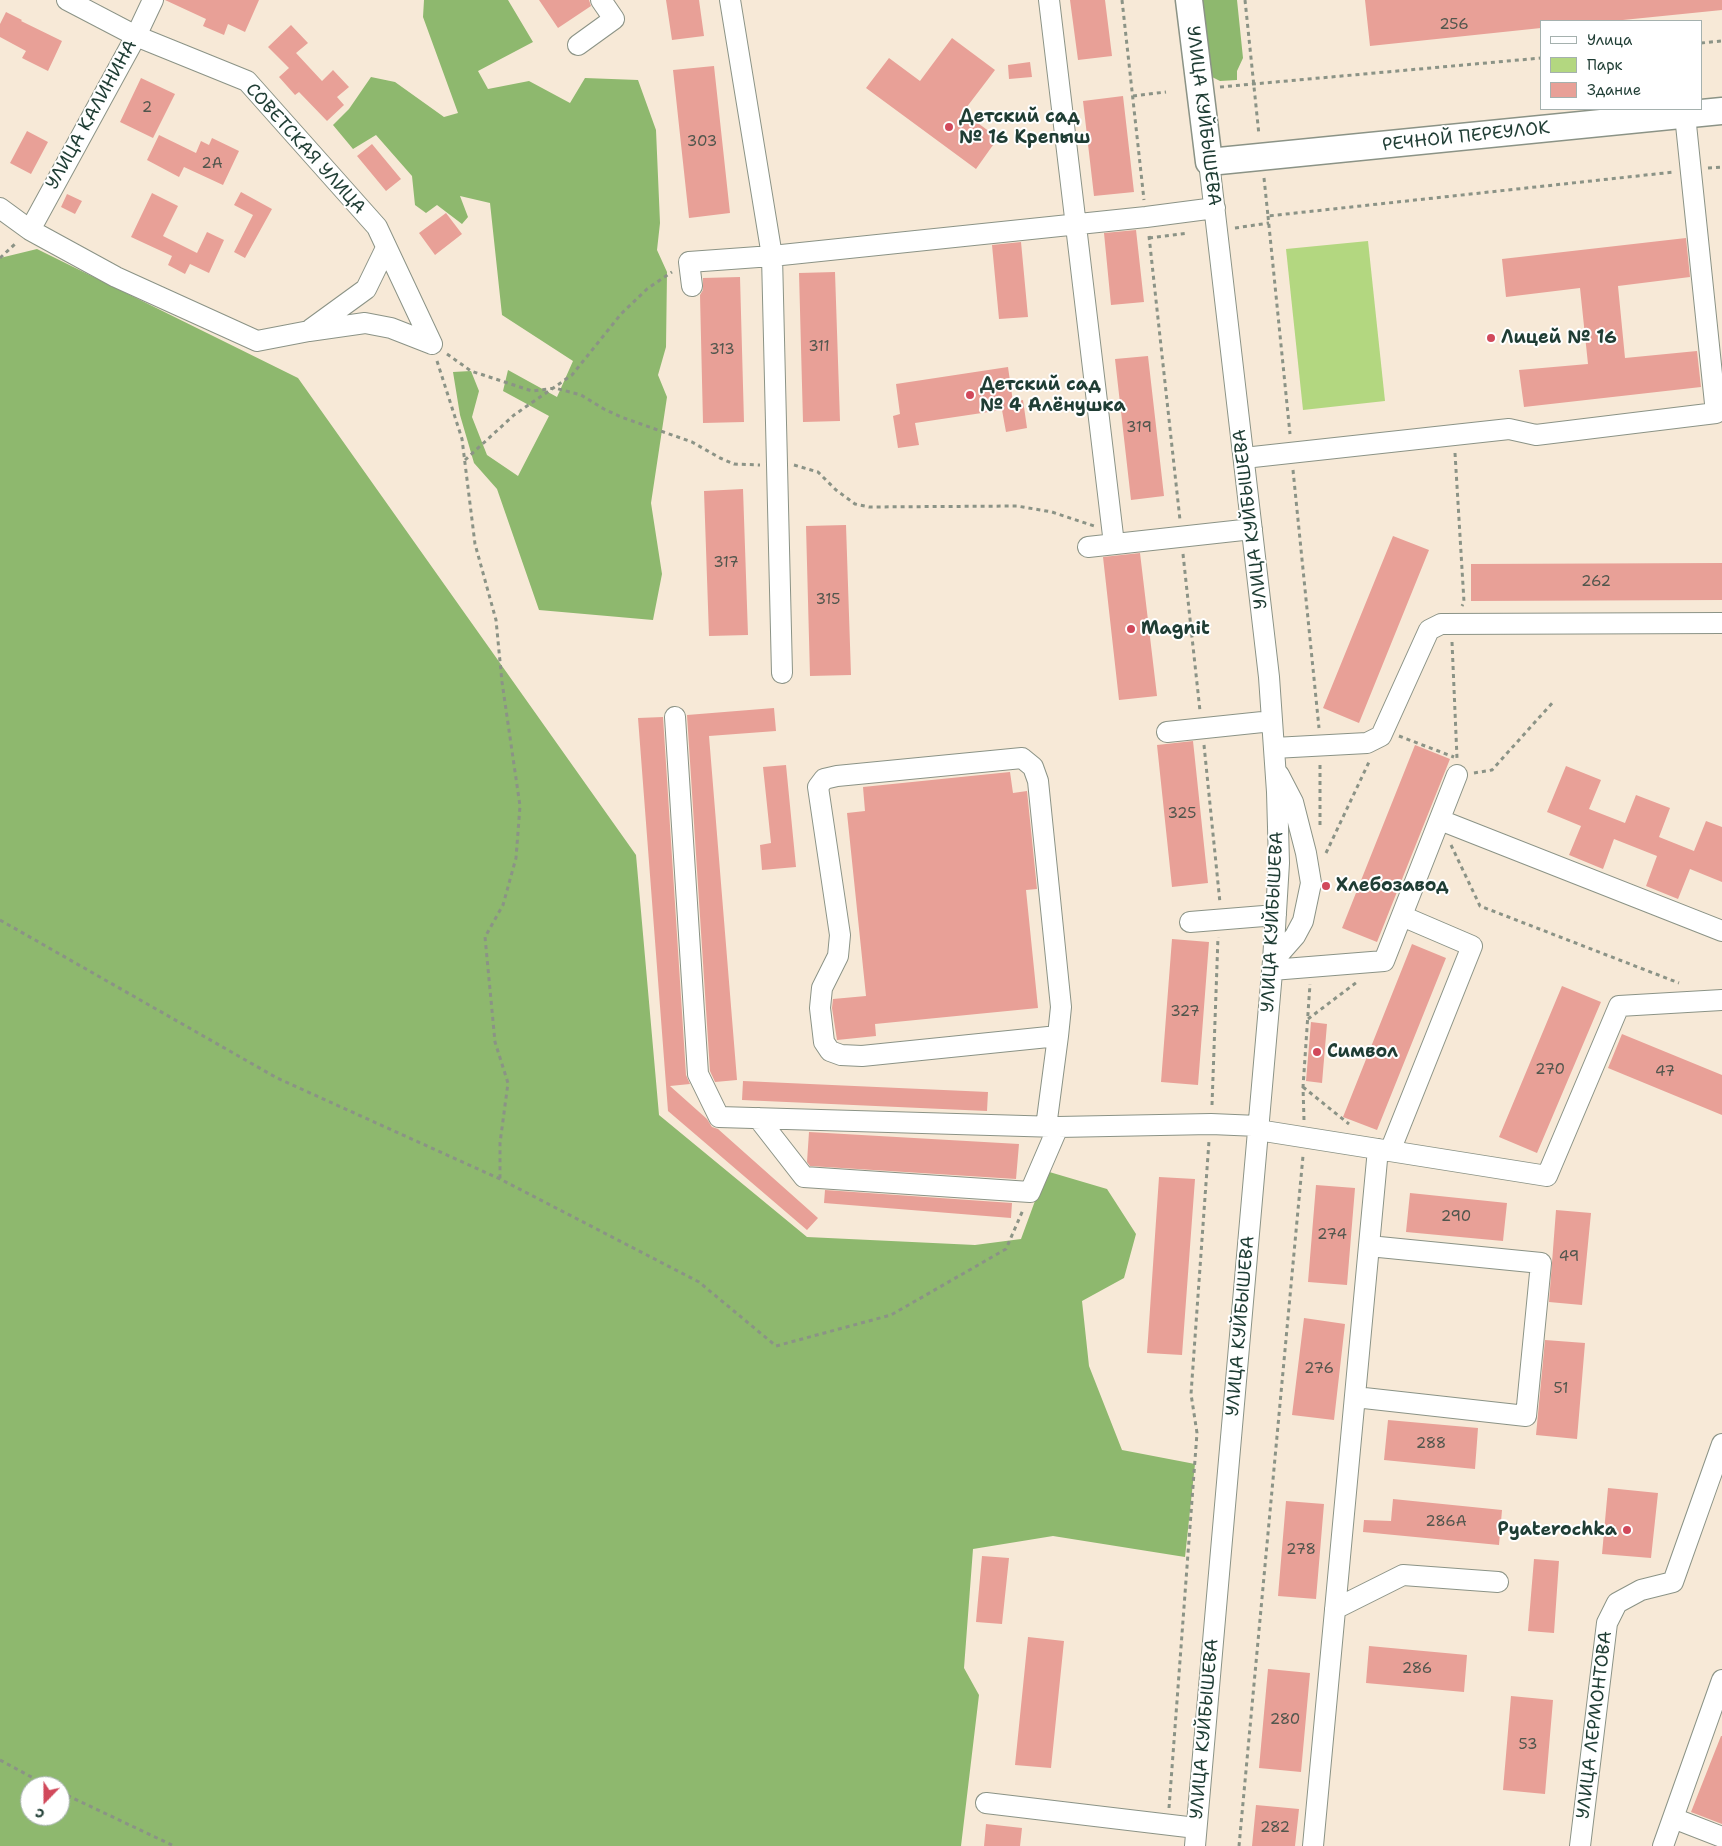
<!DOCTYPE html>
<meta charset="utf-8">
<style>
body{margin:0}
#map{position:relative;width:1722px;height:1846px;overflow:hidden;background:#f7e9d7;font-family:"Shantell Sans",sans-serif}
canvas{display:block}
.legend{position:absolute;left:1540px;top:20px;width:162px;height:90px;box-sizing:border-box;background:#fff;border:1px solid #a5b1ae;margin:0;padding:6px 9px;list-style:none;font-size:15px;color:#1f3d34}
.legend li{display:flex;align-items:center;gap:10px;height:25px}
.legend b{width:25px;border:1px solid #a5b1ae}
.north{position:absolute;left:20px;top:1776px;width:50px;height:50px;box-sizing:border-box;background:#fff;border:1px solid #a5b1ae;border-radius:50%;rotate:202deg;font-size:14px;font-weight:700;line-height:20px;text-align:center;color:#1f3d34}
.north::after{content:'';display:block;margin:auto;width:18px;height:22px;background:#d1495b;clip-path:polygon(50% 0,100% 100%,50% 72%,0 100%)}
</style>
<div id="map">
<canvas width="1722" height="1846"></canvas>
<ul class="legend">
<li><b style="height:6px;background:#fff"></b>Улица</li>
<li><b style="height:14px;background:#b3d780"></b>Парк</li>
<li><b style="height:14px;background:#e8a097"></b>Здание</li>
</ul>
<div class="north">С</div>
</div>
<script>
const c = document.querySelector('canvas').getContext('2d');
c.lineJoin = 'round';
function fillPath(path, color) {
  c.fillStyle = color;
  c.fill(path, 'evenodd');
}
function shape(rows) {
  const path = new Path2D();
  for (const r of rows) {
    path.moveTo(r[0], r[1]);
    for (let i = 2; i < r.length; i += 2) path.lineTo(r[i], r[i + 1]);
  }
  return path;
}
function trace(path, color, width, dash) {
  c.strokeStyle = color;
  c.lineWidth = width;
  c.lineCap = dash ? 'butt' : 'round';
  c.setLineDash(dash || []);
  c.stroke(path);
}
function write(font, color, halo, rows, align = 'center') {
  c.font = font + ' "Shantell Sans",sans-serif';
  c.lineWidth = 4;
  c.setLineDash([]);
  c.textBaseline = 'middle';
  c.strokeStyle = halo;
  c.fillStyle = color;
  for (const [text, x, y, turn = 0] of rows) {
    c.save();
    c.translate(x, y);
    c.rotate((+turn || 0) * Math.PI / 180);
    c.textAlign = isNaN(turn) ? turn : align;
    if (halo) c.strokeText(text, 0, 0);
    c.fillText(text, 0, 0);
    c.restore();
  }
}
fillPath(shape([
 [1368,241,1385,401,1303,410,1286,249]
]), '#b3d780');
fillPath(shape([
 [424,0,508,0,533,42,478,71,488,89,529,81,570,103,585,78,638,80,656,130,660,223,657,250,667,272,666,347,658,375,667,397,651,503,662,574,653,620,539,610,497,489,474,463,460,415,453,372,471,371,479,391,472,417,487,455,518,476,549,416,503,391,508,370,557,397,573,361,502,315,490,203,460,196,468,217,462,224,437,205,426,213,415,205,412,176,376,135,353,149,333,125,349,109,371,77,395,82,444,117,458,113,423,17],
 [1202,0,1237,0,1243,58,1237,71,1237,80,1220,81,1212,77],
 [37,249,298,378,636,855,659,1115,807,1237,975,1245,1021,1239,1046,1171,1107,1189,1136,1234,1124,1278,1082,1301,1089,1366,1122,1450,1195,1464,1185,1557,1053,1536,973,1549,964,1668,979,1695,961,1846,0,1846,0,258],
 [30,1786,60,1786,60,1816,30,1816]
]), '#8eb86e');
fillPath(shape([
 [165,0,259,0,245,32,228,24,224,35,203,26,206,19],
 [539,0,589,0,591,6,558,28],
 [666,0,699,0,704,36,672,40],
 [1070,0,1105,0,1112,56,1078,60],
 [1365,0,1722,0,1722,10,1613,21,1541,21,1541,28,1370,46],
 [6,12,22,20,21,21,62,41,48,71,22,58,26,51,0,37,0,24],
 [291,25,308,43,296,53,322,81,333,70,349,87,337,97,344,105,327,121,299,92,295,95,279,77,289,68,268,47],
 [952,38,995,70,963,112,998,138,976,169,866,88,889,58,920,81],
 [1030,62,1032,77,1009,79,1008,65],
 [714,66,730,213,689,218,673,70],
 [141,78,175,94,153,138,120,122],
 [1123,96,1134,192,1094,196,1083,101],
 [27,131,48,142,31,174,10,163],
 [159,135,196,153,201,141,209,145,212,138,239,151,223,185,184,167,179,177,147,160],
 [372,144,401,179,386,191,357,156],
 [241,192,272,209,245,258,234,252,253,215,234,205],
 [152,193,178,206,163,236,197,253,207,232,224,240,209,273,190,264,185,274,168,265,172,256,131,237],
 [67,194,82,201,75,214,61,207],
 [446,213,462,234,435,255,419,233],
 [1136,230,1144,302,1111,305,1104,233],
 [1686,238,1690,277,1618,286,1625,358,1697,351,1701,387,1524,407,1519,370,1588,364,1580,288,1506,297,1502,259],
 [1021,242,1028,317,999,319,992,245],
 [835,272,840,421,803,422,799,273],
 [740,277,744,422,703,423,700,295,703,290,703,278],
 [1148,356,1164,496,1131,500,1115,359],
 [1008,367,1013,402,1023,400,1027,428,1006,432,1002,410,915,423,919,445,898,448,893,416,900,414,896,384],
 [743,489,748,635,709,636,704,491],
 [846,525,851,675,810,676,806,526],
 [1393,536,1429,550,1359,723,1323,708],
 [1140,553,1157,696,1119,700,1103,557],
 [1722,563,1722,600,1471,601,1471,564],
 [774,708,776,731,709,736,737,1080,715,1082,710,1071,687,715],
 [663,717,686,1075,690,1084,670,1086,707,1119,712,1127,718,1129,818,1218,807,1230,668,1111,638,718],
 [1193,741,1208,883,1172,887,1157,745],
 [1415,745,1450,759,1377,942,1342,928],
 [786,765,796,867,762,870,760,845,771,843,763,767],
 [1566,766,1601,780,1589,809,1625,823,1636,795,1670,808,1659,837,1694,851,1706,821,1722,827,1722,882,1690,869,1678,899,1646,886,1657,856,1614,839,1603,869,1569,855,1581,826,1547,812],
 [1010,772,1013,793,1027,791,1037,889,1026,890,1038,1008,875,1024,876,1036,837,1040,832,1008,833,999,866,996,847,813,865,811,863,787],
 [1172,939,1209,942,1198,1085,1161,1082],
 [1412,944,1446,958,1377,1130,1343,1117],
 [1562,986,1601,1002,1537,1153,1499,1137],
 [1311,1022,1327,1024,1322,1083,1306,1081],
 [1622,1034,1722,1075,1722,1115,1608,1068],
 [743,1081,988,1092,987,1111,742,1100],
 [809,1132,1019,1144,1016,1179,810,1166,807,1162],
 [1159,1177,1195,1179,1182,1355,1147,1353],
 [1316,1185,1355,1188,1347,1285,1308,1282],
 [825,1190,1012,1203,1011,1218,824,1203],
 [1410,1193,1507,1203,1503,1241,1406,1232],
 [1556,1210,1591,1213,1582,1305,1549,1302],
 [1304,1318,1345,1324,1334,1420,1292,1415],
 [1545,1340,1585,1343,1577,1439,1536,1435],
 [1388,1420,1478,1428,1475,1469,1384,1460],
 [1608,1488,1658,1493,1651,1558,1602,1554],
 [1393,1499,1502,1510,1499,1545,1363,1532,1364,1520,1391,1521],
 [1286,1501,1324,1504,1316,1599,1278,1596],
 [982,1556,1009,1558,1002,1624,976,1622],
 [1534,1559,1559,1561,1554,1633,1528,1631],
 [1028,1637,1064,1641,1051,1768,1015,1765],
 [1369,1646,1467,1655,1464,1692,1366,1683],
 [1268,1669,1310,1673,1301,1772,1259,1768],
 [1511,1696,1553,1700,1545,1794,1503,1790],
 [1721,1736,1722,1736,1722,1824,1691,1812],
 [1256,1805,1299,1809,1295,1846,1252,1846],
 [986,1824,1022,1828,1020,1846,984,1846]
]), '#e8a097');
const minor = shape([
 [67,0,136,36,247,81,377,227,432,344],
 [730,0,772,256,782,673],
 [1049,0,1114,544],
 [578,45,614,19,601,0],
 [0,208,30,230,116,277,257,341,309,331,365,323,391,328,432,344],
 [30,230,136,36,153,0],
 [692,286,689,262,772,256,1146,217,1215,208],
 [311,329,366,289,386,248],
 [1244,458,1509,429,1536,435,1716,413,1685,115],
 [1088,547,1252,529],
 [675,717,698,1074,719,1117,1058,1127,1211,1124,1258,1126],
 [1167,732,1272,721],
 [1274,748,1367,743,1381,736,1429,630,1441,624,1722,623],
 [1440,820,1722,931],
 [1190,922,1276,915],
 [1273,961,1295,936,1303,921,1311,883,1306,853,1293,802,1279,775],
 [1272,970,1384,961,1457,775],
 [758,1118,804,1177,1030,1192,1058,1127],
 [1046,1127,1058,1036,1061,1007,1038,781,1033,767,1022,758,837,776,824,779,818,787,840,935,838,956,822,988,820,1008,824,1042,830,1051,841,1055,862,1056,1058,1036],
 [1258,1130,1547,1176,1619,1006,1722,1000],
 [1390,1151,1472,946,1402,916],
 [1355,1397,1526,1416,1541,1263,1369,1246],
 [1335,1609,1403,1575,1498,1582],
 [986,1803,1196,1828],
 [1673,1818,1722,1837],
 [1195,1846,1273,961,1279,863,1277,792,1269,677,1209,162],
 [1313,1846,1378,1149],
 [1580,1846,1607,1623,1617,1603,1641,1590,1673,1582,1722,1444],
 [1663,1846,1722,1680]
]);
const major = shape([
 [1189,0,1209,162,1722,111]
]);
trace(minor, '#8b9386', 22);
trace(major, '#8b9386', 29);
trace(shape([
 [1122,0,1144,200],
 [1245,0,1259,135],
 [1701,43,1722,41],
 [1220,87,1541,58],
 [1133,96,1166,92],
 [1708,168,1722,167],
 [1264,178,1268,216,1674,172],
 [1268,216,1290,434],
 [1235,228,1269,223],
 [1149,236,1180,520],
 [1149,238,1188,233],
 [0,258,16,243],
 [447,354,471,371,532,391,555,388,581,395,604,409,621,417,692,442,720,458,734,464,760,465],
 [437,361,462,439,475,544,496,620,502,682,520,806,516,858,503,905,485,937,495,1042,508,1083,500,1143,500,1179],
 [1455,453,1464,602,1462,606],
 [465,460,514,415,572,375,621,314,647,289,672,272],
 [794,465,818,472,836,490,855,504,869,507,1017,506,1052,512,1094,526],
 [1293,470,1319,728],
 [1183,554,1200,711],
 [1452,642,1457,758],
 [1399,736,1454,757],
 [1204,745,1220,903],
 [1474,773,1492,770,1554,701],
 [1320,825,1320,764],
 [1451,845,1480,906,1679,983],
 [1326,853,1369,762],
 [0,920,277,1078,500,1179,699,1282,776,1346,891,1315,1006,1249,1023,1210],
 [1308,1019,1357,982],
 [1303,1087,1349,1124],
 [1212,1105,1218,937],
 [1304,1120,1303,1087,1310,984],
 [0,1760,48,1786],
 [60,1792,174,1846],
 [1169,1808,1197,1433,1191,1394,1209,1141],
 [1239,1846,1303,1156]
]), '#8b9386', 3, [4, 4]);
trace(minor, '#fff', 20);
trace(major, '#fff', 26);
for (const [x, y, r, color] of [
 [949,127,5,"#d1495b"],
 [1491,338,5,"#d1495b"],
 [970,395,5,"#d1495b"],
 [1131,629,5,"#d1495b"],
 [1326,886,5,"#d1495b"],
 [1317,1052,5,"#d1495b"],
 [1627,1530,5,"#d1495b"]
]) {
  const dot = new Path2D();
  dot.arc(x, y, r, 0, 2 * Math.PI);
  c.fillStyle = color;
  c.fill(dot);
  trace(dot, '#fff', 2);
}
write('15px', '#51564d', null, [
 ["256",1454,25],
 ["2",147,108],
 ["303",702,142],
 ["2А",212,164],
 ["311",819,347],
 ["313",722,350],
 ["319",1139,428],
 ["317",726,563],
 ["262",1596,582],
 ["315",828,600],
 ["325",1182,814],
 ["327",1185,1012],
 ["270",1550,1070],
 ["47",1665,1072],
 ["290",1456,1217],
 ["274",1332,1235],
 ["49",1569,1257],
 ["276",1319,1369],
 ["51",1561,1389],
 ["288",1431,1444],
 ["286А",1446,1522],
 ["278",1301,1550],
 ["286",1417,1669],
 ["280",1285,1720],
 ["53",1528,1745],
 ["282",1275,1828]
]);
write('18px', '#1f3d34', '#fff', [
 ["УЛИЦА КАЛИНИНА",92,115,-61],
 ["УЛИЦА КУЙБЫШЕВА",1203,116,83],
 ["РЕЧНОЙ ПЕРЕУЛОК",1466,137,-6],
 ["СОВЕТСКАЯ УЛИЦА",305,149,48],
 ["УЛИЦА КУЙБЫШЕВА",1251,519,-97],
 ["УЛИЦА КУЙБЫШЕВА",1273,922,-87],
 ["УЛИЦА КУЙБЫШЕВА",1241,1326,-85],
 ["УЛИЦА ЛЕРМОНТОВА",1595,1725,-83],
 ["УЛИЦА КУЙБЫШЕВА",1205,1729,-85]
]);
write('bold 18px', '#1f3d34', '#fff', [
 ["Детский сад",959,117],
 ["№ 16 Крепыш",959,138],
 ["Лицей № 16",1501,338],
 ["Детский сад",980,385],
 ["№ 4 Алёнушка",980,406],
 ["Magnit",1141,629],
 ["Хлебозавод",1336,886],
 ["Символ",1327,1052],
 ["Pyaterochka",1617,1530,"right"]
], 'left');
</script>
